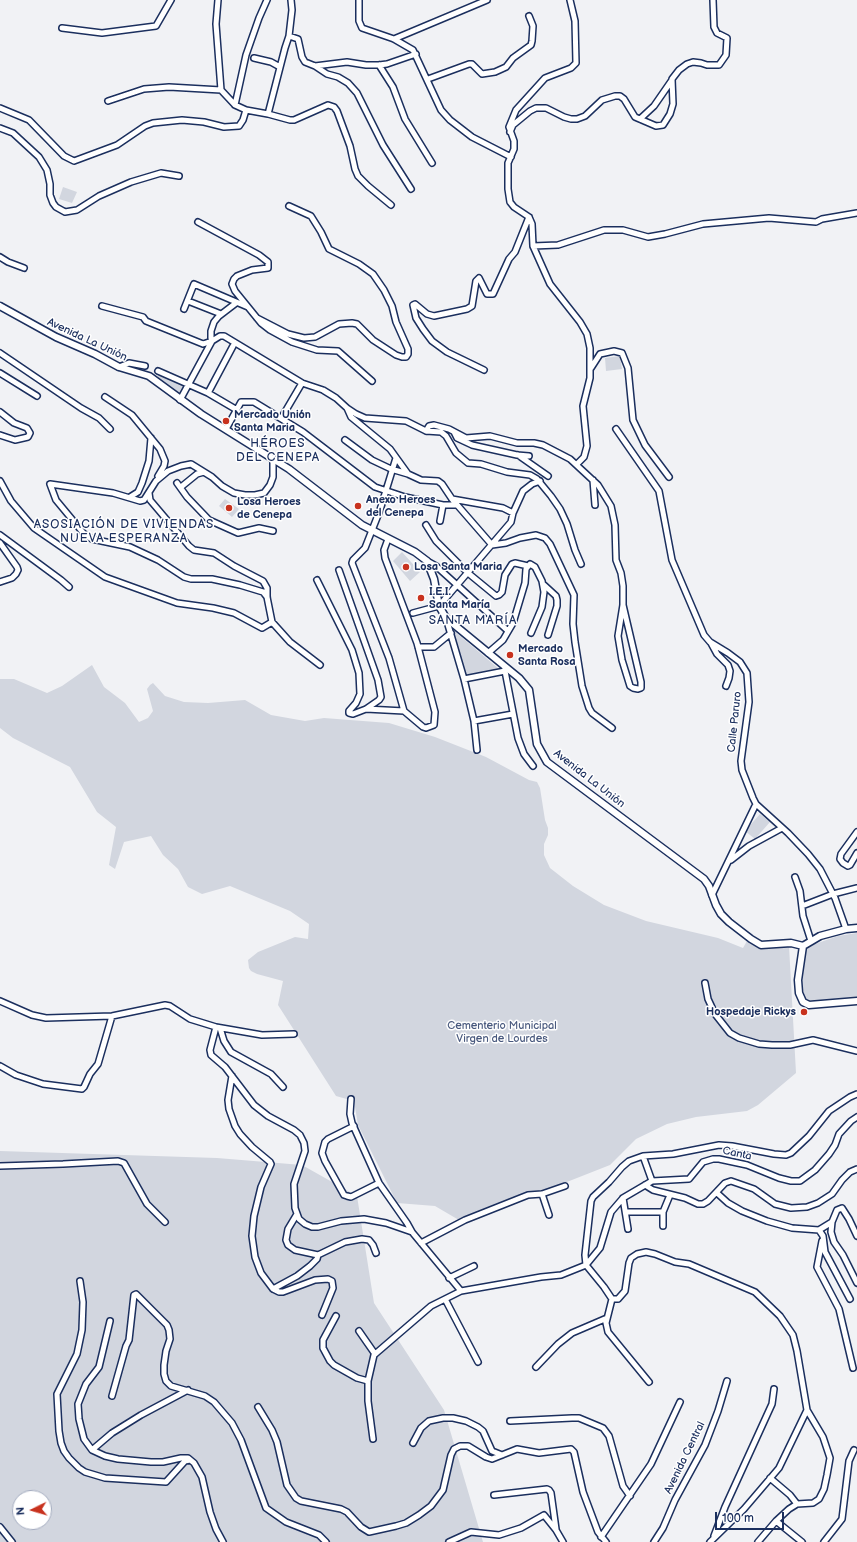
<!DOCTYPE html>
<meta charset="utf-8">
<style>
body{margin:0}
#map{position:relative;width:857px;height:1542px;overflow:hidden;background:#f1f2f5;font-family:"Balsamiq Sans",sans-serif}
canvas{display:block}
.north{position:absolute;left:12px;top:1490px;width:40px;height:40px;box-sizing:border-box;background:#fff;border:1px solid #a4acbf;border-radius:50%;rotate:265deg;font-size:11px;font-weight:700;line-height:16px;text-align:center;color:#1b2f5e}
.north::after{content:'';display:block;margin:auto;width:14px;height:18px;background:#c8321e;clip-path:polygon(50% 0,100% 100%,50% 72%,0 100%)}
.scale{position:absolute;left:715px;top:1512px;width:69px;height:18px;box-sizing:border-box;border:2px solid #1b2f5e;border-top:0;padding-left:5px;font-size:12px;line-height:14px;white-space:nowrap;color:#1b2f5e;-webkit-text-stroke:3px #fff;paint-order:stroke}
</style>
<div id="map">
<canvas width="857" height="1542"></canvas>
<div class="north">N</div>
<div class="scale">100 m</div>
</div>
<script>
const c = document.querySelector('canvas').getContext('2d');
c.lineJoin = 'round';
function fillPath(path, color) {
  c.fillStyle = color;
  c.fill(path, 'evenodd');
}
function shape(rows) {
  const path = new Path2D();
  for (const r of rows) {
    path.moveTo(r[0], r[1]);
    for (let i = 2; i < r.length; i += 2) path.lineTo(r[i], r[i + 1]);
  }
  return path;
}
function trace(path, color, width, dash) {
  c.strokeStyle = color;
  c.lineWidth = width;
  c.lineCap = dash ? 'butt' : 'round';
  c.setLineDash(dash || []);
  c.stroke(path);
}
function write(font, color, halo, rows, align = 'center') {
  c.font = font + ' "Balsamiq Sans",sans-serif';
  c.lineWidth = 3;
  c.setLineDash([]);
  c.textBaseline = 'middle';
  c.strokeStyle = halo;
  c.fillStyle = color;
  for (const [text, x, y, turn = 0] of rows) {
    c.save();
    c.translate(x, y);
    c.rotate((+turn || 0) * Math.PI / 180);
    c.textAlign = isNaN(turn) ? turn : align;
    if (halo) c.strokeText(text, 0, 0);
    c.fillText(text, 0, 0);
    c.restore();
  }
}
fillPath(shape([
 [63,187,77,192,72,203,59,199],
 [620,356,622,369,606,371,605,358],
 [159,374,186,385,179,398,157,379],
 [225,499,239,509,232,517,219,506],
 [402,552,420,572,410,581,393,561],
 [453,630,499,669,466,676],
 [92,665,104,687,125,703,139,722,148,718,153,711,147,689,150,685,153,683,165,696,184,702,208,703,245,700,271,715,305,721,324,718,389,723,435,737,486,757,529,780,537,782,540,788,545,820,548,828,548,835,544,844,544,855,550,868,573,886,604,905,646,921,718,938,743,948,747,941,761,949,789,946,796,1073,758,1105,747,1111,696,1117,667,1124,636,1139,610,1165,483,1215,464,1223,435,1206,397,1203,358,1125,354,1101,336,1096,278,1005,283,981,257,974,251,971,249,968,248,960,258,952,295,937,308,939,309,924,290,911,230,886,202,894,188,887,178,869,163,855,151,836,124,842,115,869,109,865,116,827,97,812,70,767,13,738,0,728,0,679,14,679,47,693,62,686],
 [760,814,770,822,755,839,745,831],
 [857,933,857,999,820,1002,808,1000,804,998,802,983,804,955,808,948,815,944,838,936],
 [0,1151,217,1158,302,1165,357,1196,374,1303,444,1410,483,1542,0,1542],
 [20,1498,44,1498,44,1522,20,1522]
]), '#d2d6df');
const minor = shape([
 [218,0,216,24,221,90,235,105,246,110,268,114,285,48,289,36,292,10,291,0],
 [359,0,359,21,362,28,394,39,413,50,441,110,450,120,472,137,511,157],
 [570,0,575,21,576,63,571,68,545,78,516,110,509,127,514,141,514,149,508,163,508,189,510,202,514,207,529,217,532,224,533,246,550,284,580,322,587,334,590,348,590,378,583,406,587,446,584,457,577,464],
 [62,28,102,33,156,26,171,0],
 [289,36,298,39,302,57,305,62,315,66,347,62,366,65,379,65,387,64,416,54],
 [394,39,487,0],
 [254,58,271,62,280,67],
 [379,65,393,87,405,119,432,163],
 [315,66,327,74,338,77,348,83,357,93,383,145,411,189],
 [428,79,469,64,472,64,482,74,495,72,506,67,513,58,531,45,532,41,533,26,529,16],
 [108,101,144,89,169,87,221,90],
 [235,105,246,55,259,18,267,0],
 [0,108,29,120,64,156,74,161,117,145,145,126,153,123,182,120,204,122,224,127,239,126,243,120,246,110],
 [268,114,290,120,294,120,328,105,334,107,337,111,350,146,355,169,358,176,368,186,391,205],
 [640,119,654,106,672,80],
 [0,128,13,133,39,157,47,170,50,184,50,195,53,203,56,207,65,212,77,210,99,196,131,182,161,173,179,176],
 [510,132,513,125,530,111,536,108,546,108,564,117,571,119,577,119,585,116,602,100,615,96,620,96,624,99,635,117,656,126,663,125,670,114,673,104,672,79,679,70,687,64,693,62,701,63,707,65,719,65,726,55,727,38,717,33,714,27,713,0],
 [198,222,259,255,268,262,268,268,252,270,237,276,234,279,232,284,235,291,248,307],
 [533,246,558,245,604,230,623,230,648,237,665,234,703,224,769,218,816,222,822,219,857,213],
 [0,257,8,262,24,268],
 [188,301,221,314],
 [102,306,143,317,146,321,203,344,212,341,211,338,211,331,214,322,219,316,236,303],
 [184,309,194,284,248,307,261,323,270,330,292,342,317,350,338,351,372,381],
 [257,318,288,334,304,338,315,337,339,324,352,323,357,324,373,340,396,355,402,357,406,357,408,354,408,349,396,322,392,306,384,290,373,274,359,264,329,249,321,232,311,216,289,206],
 [0,353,81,408,99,418,110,429],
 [119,367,129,363,145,366],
 [591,368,600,354,614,351,622,353,628,368,633,420,645,445,669,477],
 [484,370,447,352,432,341,423,329,416,318,413,305,415,304,427,314,434,316,467,309,472,306,476,281,479,278,487,294,493,294,509,259,515,252,529,217],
 [158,371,208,393,237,410],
 [0,373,37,396],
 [208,393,233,346],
 [105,397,132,415,160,449,165,461,164,466,158,476],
 [180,400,212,341,220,336,224,336,302,383,323,390,336,398,347,408,351,417,390,449,408,474,421,480,438,481,442,484,452,499,492,545,506,543,520,538,536,535,545,538,550,544,574,595,573,624,575,642,582,686,589,708,592,713,612,728],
 [347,408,356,414,365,418,406,421,426,431,441,432,446,436,456,453,468,463,481,464,507,472,530,475,537,479,551,496,560,509,567,524,575,550,581,564],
 [0,412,14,423,27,428,30,433,28,437,15,440,0,435],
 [282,417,302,383],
 [226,429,241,402,254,402,303,432,375,487,405,497,443,505,457,505],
 [616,429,659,491,672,560,704,635,710,642,728,653,740,662,747,673,749,702,741,761,742,770,753,798,756,804,788,833,808,854,820,869,835,898,846,929],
 [426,431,429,426,434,425,449,429,466,438,490,436,517,443,534,443,543,445,570,459,598,485,611,506,615,525,616,560,621,573,623,586,623,605,618,636,622,660,630,686,633,688,638,689,641,688,641,682,623,605],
 [454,432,457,438,472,445,517,455,529,456],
 [345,440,372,460,391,469,408,474],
 [518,455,548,476],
 [593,480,595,505],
 [0,481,11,501,34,528,105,577,177,603,213,608,234,613,262,628,272,622],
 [177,483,187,497,209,520,238,533,259,528,273,531],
 [181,487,197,474,204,472],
 [149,493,150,500,189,546,194,550,214,553,234,566,263,581,267,588,267,597,272,622,290,642,320,665],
 [130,497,138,492,142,483,149,461,151,438],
 [452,499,503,508,513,513],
 [440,521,443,505],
 [426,525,436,541,468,573,496,596,499,595,502,592,505,575,512,564,515,563,528,566],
 [0,535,61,580,69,587],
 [388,539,384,550,385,558,417,643,435,712,434,725,426,728,423,727,404,711,389,658,352,563,353,560,365,548,380,510,396,458],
 [0,543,17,567,18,570,16,574,12,578,0,582],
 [427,561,436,566,508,631],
 [317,580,352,650,359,673,360,694,356,703,349,711,349,713,353,714,366,709,379,700,381,697,378,680,339,570],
 [544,585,556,596,557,600,557,606,548,635],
 [267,597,263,592,240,585,212,579,191,579,184,577,158,560,130,547,92,539,85,535,56,500,50,484,113,493,140,501,144,500,156,481,168,471,181,466,191,464,212,477,222,486,234,493,245,495,255,495,264,493,270,485,273,477,273,460],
 [413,613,439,606,511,522,513,513,523,491,532,484,540,481],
 [446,618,464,679,474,721,477,750],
 [711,643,717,654,728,665,730,671,729,678,726,686],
 [418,647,434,647,451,633],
 [488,653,503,640,513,623,525,583,526,569,530,564,535,567,542,581,544,592,542,607,531,633],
 [505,667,505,671,518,738,524,754,533,766],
 [464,679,505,671],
 [366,709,404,711],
 [474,721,513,714],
 [857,832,841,854,840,859,843,863,848,866,850,865,857,853],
 [731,860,749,846,782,828],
 [795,877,800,891,803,916,811,941],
 [712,895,756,804],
 [802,906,833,894,857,888],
 [705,983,708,999,715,1014,730,1033,739,1038,759,1044,772,1045,790,1045,813,1040,857,1051],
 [0,1001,32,1015,46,1018,112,1016,165,1005,170,1006,190,1019,216,1027,262,1035,294,1034],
 [216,1027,210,1050,211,1055,225,1067,254,1105,268,1116,294,1130,300,1135,304,1143,305,1151,294,1184,295,1208,299,1219,305,1224,312,1227,318,1227,341,1221,364,1219,386,1223,412,1232,461,1291],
 [220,1028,224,1041,231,1052,271,1074,283,1087],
 [0,1066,16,1075,43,1084,82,1089,84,1087,90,1074,98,1064,112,1016],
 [232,1076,228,1100,229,1109,235,1126,240,1134,252,1147,270,1162,271,1164,261,1187,254,1216,252,1236,255,1257,261,1273,273,1289,297,1276,310,1266,317,1259,318,1255,295,1250,288,1245,286,1240,288,1229,297,1214],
 [351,1099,350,1114,352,1123,379,1183,407,1223,412,1232],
 [354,1126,328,1139,325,1142,322,1153,325,1161,344,1195,347,1196,351,1197,379,1183],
 [643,1156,652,1181],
 [0,1166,63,1164,118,1161,124,1163,147,1204,165,1222],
 [645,1185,653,1190,685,1198,698,1204,703,1204,708,1201,725,1183,731,1181,754,1189,775,1204,791,1208,807,1207,818,1203,832,1194,842,1180,850,1172,857,1169],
 [717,1193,728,1203,742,1211,767,1221,792,1228,819,1230,823,1236,825,1252,850,1299],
 [542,1194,549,1215],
 [623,1198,628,1229],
 [626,1212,663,1212],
 [832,1222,837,1210,842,1208,849,1219,857,1236],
 [663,1226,663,1212,670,1195],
 [819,1230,832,1222,831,1232,834,1242,843,1255,857,1283],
 [822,1241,817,1267,839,1309,853,1368],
 [421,1243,465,1220,528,1195,542,1194,565,1186],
 [318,1255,345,1242,362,1239,369,1240,373,1245,376,1253],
 [449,1278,474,1266],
 [80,1281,83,1302,82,1330,77,1354,57,1394,59,1431,61,1443,64,1451,69,1458,79,1468,85,1472,105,1478,166,1482,185,1461,190,1460],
 [273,1289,279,1292,283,1292,315,1280,328,1279,332,1281,333,1288,322,1315],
 [445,1299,478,1362],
 [612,1299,606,1323,608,1332,649,1382],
 [336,1316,323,1340,323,1348,330,1361,334,1365,357,1378,368,1381],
 [110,1321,99,1367,86,1384,78,1404,79,1419,84,1439,92,1450,105,1456,118,1459,151,1462,163,1462,181,1458,188,1458,194,1463,202,1477,210,1512,216,1529,223,1542],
 [359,1331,375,1354],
 [536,1367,558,1344,572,1333,607,1318],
 [112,1396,126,1346,129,1340,134,1295,136,1294,167,1325,169,1330,170,1339,166,1351,164,1365,164,1374,166,1381,171,1386,205,1396,214,1402,232,1423,241,1440,266,1508,286,1522,319,1535,326,1542],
 [258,1407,272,1430,277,1442,287,1485,296,1498,301,1501,341,1509,347,1512,361,1527,369,1532,396,1526,406,1523,419,1515,431,1506,443,1490,451,1455,454,1449,460,1446,468,1446,486,1457,492,1459,517,1449,539,1453,571,1449,574,1452,583,1492,598,1532,606,1542],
 [510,1421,572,1418,579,1418,603,1428,609,1436,623,1486,630,1496],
 [373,1439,368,1401,368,1381,374,1355,431,1306,461,1291,541,1277,561,1275,586,1265,600,1248,611,1212,623,1198,652,1181,689,1179,703,1162,713,1159,719,1159,747,1165,779,1178,791,1181,800,1181,815,1170,829,1154,835,1145,839,1134,851,1121,857,1117],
 [413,1443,421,1428,429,1421,443,1418,453,1418,466,1421,478,1427,483,1431,492,1451,502,1455],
 [92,1450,112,1433,141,1415,188,1390],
 [770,1478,790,1495,797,1504],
 [494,1495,547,1489,549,1490,551,1493,556,1529],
 [776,1521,802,1542],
 [0,1527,12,1542],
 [714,1536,725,1507,772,1404,774,1389],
 [601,1537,651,1464,680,1402],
 [449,1542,471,1532,499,1535,521,1528,544,1515,556,1530,563,1542],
 [654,1542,663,1528,675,1500,705,1445,718,1411,727,1381],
 [710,1542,744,1509,779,1468,807,1410],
 [758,1542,776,1521,789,1509,797,1504,813,1503,819,1499,824,1489,827,1475,830,1458,823,1437,807,1410,797,1351,793,1335,780,1316,755,1292,689,1264,675,1262,655,1254,646,1252,637,1254,631,1258,629,1263,625,1291,618,1299,612,1299,604,1287,586,1265,585,1255,591,1201,593,1197,609,1182,622,1167,629,1161,643,1156,673,1154,719,1145,732,1146,774,1154,786,1155,791,1153,809,1136,829,1111,850,1097,857,1094],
 [824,1542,842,1519,849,1461,854,1450]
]);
const major = shape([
 [0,306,56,337,95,354,119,367,149,376,201,414,289,469,362,525,415,552,427,561,434,579,439,606,446,618,519,678,529,690,537,744,547,762,704,879,709,886,716,905,721,914,729,922,751,939,761,945,791,943,803,946],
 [857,928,846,929,820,936,803,946,798,980,799,993,803,1002,809,1005,857,1001]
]);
trace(minor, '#1b2f5e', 8);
trace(major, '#1b2f5e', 9);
trace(minor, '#fff', 5);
trace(major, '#fff', 6);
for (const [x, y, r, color] of [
 [226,421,4,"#c8321e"],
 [358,506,4,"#c8321e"],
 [229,508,4,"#c8321e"],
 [406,567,4,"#c8321e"],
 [421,598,4,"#c8321e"],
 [510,655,4,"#c8321e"],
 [804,1012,4,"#c8321e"]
]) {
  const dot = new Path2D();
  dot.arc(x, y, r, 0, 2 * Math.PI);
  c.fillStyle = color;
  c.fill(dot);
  trace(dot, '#fff', 1.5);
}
write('11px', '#1b2f5e', '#fff', [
 ["Avenida La Unión",87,340,25],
 ["Calle Paruro",735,722,-84],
 ["Avenida La Unión",589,779,38],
 ["Canta",737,1154,12],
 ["Avenida Central",685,1458,-64]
]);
write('bold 11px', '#1b2f5e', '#fff', [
 ["Mercado Unión",234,415],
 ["Santa Maria",234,428],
 ["Anexo Heroes",366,500],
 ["del Cenepa",366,513],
 ["Losa Heroes",237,502],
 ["de Cenepa",237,515],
 ["Losa Santa Maria",414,567],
 ["I.E.I.",429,592],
 ["Santa María",429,605],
 ["Mercado",518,649],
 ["Santa Rosa",518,662],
 ["Hospedaje Rickys",796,1012,"right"]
], 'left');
write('11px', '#49597e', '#fff', [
 ["Cementerio Municipal",502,1026],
 ["Virgen de Lourdes",502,1039]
]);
c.letterSpacing = '1px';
write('12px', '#1b2f5e', '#fff', [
 ["HÉROES",278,444],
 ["DEL CENEPA",278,458],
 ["ASOSIACIÓN DE VIVIENDAS",124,525],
 ["NUEVA ESPERANZA",124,539],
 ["SANTA MARÍA",473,621]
]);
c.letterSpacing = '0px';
</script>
